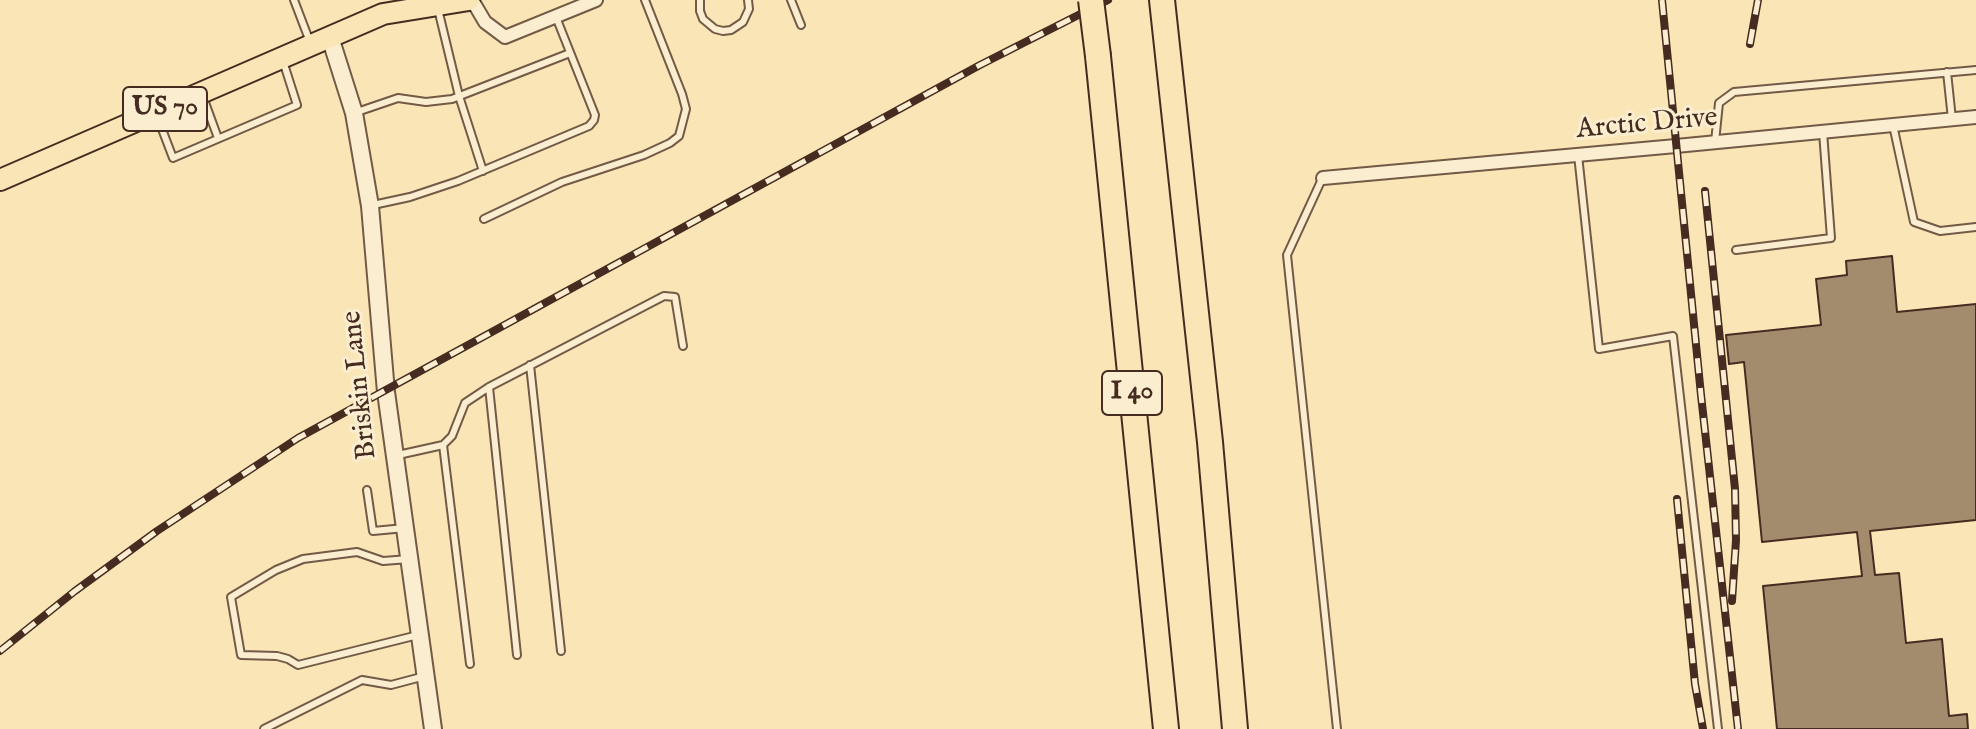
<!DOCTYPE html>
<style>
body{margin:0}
canvas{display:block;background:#f9e5b6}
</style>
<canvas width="1976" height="729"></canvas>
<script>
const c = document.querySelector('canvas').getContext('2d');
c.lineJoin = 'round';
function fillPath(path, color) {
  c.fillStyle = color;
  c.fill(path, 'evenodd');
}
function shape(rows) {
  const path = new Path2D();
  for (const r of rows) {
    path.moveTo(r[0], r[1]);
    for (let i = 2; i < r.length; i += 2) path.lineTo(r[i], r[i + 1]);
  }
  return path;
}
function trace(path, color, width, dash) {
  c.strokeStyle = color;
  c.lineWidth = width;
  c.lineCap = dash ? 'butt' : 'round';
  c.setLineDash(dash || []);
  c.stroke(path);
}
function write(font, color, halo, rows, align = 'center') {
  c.font = font + ' "IM FELL English",serif';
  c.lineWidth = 6;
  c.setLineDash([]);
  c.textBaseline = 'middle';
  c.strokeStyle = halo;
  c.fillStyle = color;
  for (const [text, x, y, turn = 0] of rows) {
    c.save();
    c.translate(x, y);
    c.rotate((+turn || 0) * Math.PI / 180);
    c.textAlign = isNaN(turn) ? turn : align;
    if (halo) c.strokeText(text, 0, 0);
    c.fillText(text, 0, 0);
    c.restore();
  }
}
const building = shape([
 [1892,256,1897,312,1976,304,1976,520,1870,531,1875,575,1899,573,1906,643,1942,639,1949,716,1967,714,1968,729,1777,729,1763,586,1862,576,1857,532,1762,542,1744,362,1729,364,1726,335,1821,325,1816,279,1847,275,1846,261,1892,256]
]);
fillPath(building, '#a38c6e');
trace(building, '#462b20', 2);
const service = shape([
 [294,0,310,42],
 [700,0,700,11,703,19,715,29,723,31,731,30,743,22,749,9,748,0],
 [791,0,801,25],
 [438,9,459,96,483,171],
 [1947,72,1952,119],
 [203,97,218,138],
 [357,112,398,98,426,102,452,99,570,53],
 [157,116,173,158,297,105,283,61],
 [1893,125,1914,222,1940,231,1976,227],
 [1715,142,1719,103,1734,92,1976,70],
 [1578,155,1599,349,1673,336,1718,729],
 [1322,179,1287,255,1337,729],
 [373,205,410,197,458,181,589,126,594,120,595,115,556,17],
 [484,219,562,182,644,155,670,143,679,136,686,109,682,94,645,0],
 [1736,250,1831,238,1823,132],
 [530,365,561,651],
 [489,387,517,655],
 [443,445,470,664],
 [398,455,443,445,452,436,465,403,489,387,664,296,675,297,683,346],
 [367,490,373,531,405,528],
 [409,559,383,561,357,552,303,559,276,570,231,597,241,655,277,656,288,659,298,665,418,635],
 [264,729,362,680,391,685,425,676]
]);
const minor = shape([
 [472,0,485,22,505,37,596,0],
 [1323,178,1676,146,1976,117]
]);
const tertiary = shape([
 [330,37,354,113,370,206,386,392,433,729]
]);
const primary = shape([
 [0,180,383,14,469,0]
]);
const motorway = shape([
 [1162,0,1210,442,1235,729],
 [1098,56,1166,729]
]);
trace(service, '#735a46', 10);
trace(minor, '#735a46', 16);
trace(tertiary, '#735a46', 20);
trace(primary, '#462b20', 24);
trace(motorway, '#462b20', 28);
trace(service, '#fbeed0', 6);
trace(minor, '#fbeed0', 12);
trace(tertiary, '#fbeed0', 16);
trace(primary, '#f9e5b6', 20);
trace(motorway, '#f9e5b6', 24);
const rail = shape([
 [1662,0,1701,395,1738,729],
 [1750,44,1758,0],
 [1705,191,1735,489,1736,540,1732,601],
 [1677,499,1695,684,1703,729],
 [0,651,75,591,157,531,298,438,980,65,1108,0]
]);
trace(rail, '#462b20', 8);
trace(rail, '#fbeed0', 5, [15]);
const motorwayBridge = shape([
 [1091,0,1098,56]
]);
trace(motorwayBridge, '#462b20', 28, []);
trace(motorwayBridge, '#f9e5b6', 24);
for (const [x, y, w] of [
 [165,109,84],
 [1132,393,60]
]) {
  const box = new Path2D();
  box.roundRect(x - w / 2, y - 22, w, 44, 6);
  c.fillStyle = '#fbeed0';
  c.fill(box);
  trace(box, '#462b20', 2);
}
write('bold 26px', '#462b20', null, [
 ["US 70",165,109],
 ["I 40",1132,393]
]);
write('28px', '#462b20', '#fbeed0', [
 ["Arctic Drive",1647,125,-5],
 ["Briskin Lane",361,385,-96]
]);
</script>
